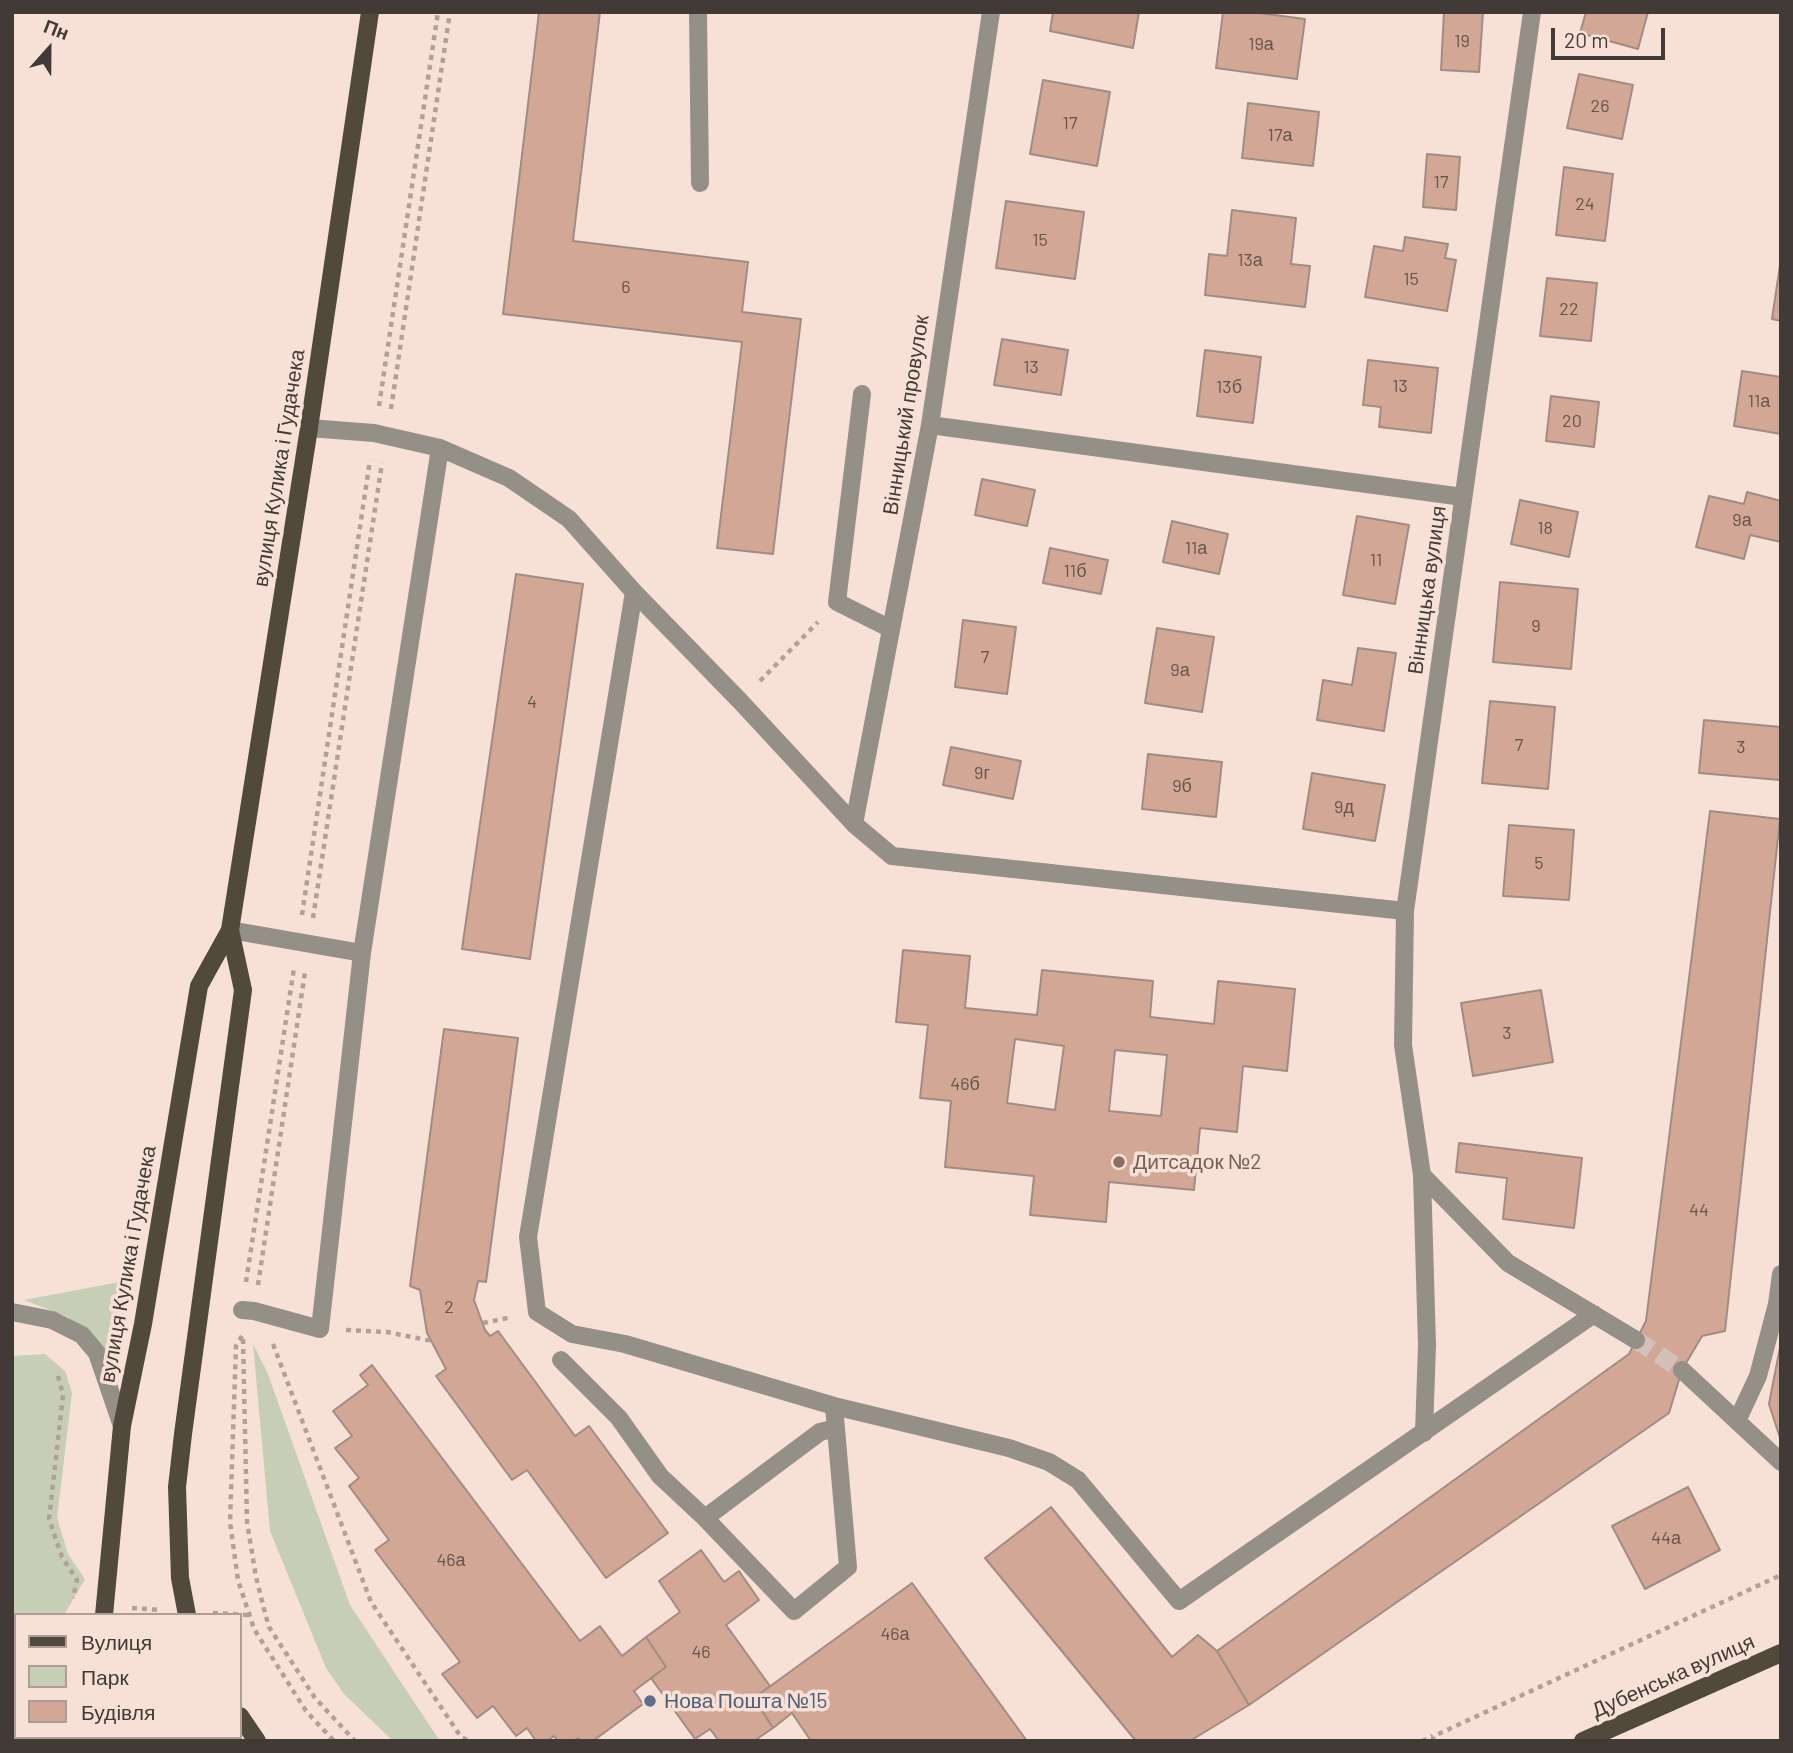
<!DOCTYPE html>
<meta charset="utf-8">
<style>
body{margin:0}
#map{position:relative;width:1793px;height:1753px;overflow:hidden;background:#f7e1d7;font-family:Barlow,sans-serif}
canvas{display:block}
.frame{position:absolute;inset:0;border:14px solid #423a36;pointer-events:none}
.legend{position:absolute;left:14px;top:1613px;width:228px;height:126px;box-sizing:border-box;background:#f7e1d7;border:2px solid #af9e97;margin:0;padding:9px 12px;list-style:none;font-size:21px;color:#423a36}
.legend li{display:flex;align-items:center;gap:14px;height:35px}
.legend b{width:35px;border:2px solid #af9e97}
.north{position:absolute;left:14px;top:14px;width:70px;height:70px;-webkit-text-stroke:5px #f7e1d7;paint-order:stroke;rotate:21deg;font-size:19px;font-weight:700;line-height:28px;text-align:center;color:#423a36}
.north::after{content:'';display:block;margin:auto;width:24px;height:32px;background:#423a36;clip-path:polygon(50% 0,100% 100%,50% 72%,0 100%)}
.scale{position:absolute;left:1551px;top:28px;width:114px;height:32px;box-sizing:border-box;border:4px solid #423a36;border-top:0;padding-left:9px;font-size:21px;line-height:24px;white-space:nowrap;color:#423a36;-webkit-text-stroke:5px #f7e1d7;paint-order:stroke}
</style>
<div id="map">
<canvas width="1793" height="1753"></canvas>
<div class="frame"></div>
<ul class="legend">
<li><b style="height:9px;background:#51493c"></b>Вулиця</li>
<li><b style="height:19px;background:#c6cfb6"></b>Парк</li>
<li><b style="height:19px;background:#d2a795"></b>Будівля</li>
</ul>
<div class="north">Пн</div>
<div class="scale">20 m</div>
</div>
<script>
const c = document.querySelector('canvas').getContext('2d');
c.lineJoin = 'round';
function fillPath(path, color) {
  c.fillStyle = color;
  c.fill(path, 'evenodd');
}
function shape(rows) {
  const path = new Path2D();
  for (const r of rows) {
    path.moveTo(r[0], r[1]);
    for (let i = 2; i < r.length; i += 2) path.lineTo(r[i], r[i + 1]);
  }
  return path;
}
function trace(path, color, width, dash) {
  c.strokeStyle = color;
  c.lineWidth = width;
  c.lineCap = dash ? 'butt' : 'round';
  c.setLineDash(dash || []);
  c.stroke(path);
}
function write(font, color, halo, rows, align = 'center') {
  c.font = font + ' Barlow,sans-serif';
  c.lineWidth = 7;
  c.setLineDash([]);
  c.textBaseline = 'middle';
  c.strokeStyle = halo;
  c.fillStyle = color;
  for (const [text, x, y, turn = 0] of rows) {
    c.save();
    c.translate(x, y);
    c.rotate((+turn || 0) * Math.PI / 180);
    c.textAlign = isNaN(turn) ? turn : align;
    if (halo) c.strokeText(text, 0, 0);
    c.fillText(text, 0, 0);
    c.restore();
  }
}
fillPath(shape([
 [130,1280,115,1363,95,1339,68,1317,24,1300],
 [253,1344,268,1374,350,1605,440,1741,393,1741,344,1694,326,1668,270,1531],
 [45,1354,65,1371,72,1393,57,1518,68,1554,85,1579,64,1615,16,1615,16,1673,12,1676,12,1356],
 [60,1737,210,1737,212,1741,58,1741]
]), '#c6cfb6');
const building = shape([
 [539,12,600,12,573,241,748,262,742,312,801,319,773,554,717,548,742,342,503,314,539,12],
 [1053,12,1139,12,1133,48,1050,31,1053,12],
 [1223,12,1251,12,1305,19,1297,79,1216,68,1223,12],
 [1444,12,1483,12,1479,72,1441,70,1444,12],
 [1586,12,1648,12,1638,49,1580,33,1586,12],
 [1579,74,1633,85,1622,139,1567,128,1579,74],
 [1043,80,1110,92,1097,166,1030,154,1043,80],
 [1248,103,1319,112,1313,166,1242,158,1248,103],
 [1427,154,1460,157,1456,210,1423,207,1427,154],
 [1564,167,1613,174,1605,241,1556,235,1564,167],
 [1006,201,1084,212,1075,279,996,268,1006,201],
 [1232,210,1296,218,1291,264,1310,266,1305,307,1205,295,1209,254,1227,256,1232,210],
 [1405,237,1448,244,1445,258,1456,260,1447,311,1365,297,1374,246,1403,251,1405,237],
 [1780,265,1781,265,1781,321,1772,319,1780,265],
 [1547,278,1597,283,1591,341,1540,336,1547,278],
 [1002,339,1068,350,1061,395,994,385,1002,339],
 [1205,350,1261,357,1253,423,1197,416,1205,350],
 [1368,360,1438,368,1431,433,1379,427,1381,407,1363,405,1368,360],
 [1742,371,1781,377,1781,434,1734,426,1742,371],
 [1551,396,1599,402,1594,447,1546,441,1551,396],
 [982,479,1035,490,1027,526,975,515,982,479],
 [1747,492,1781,501,1781,542,1750,535,1744,559,1696,547,1709,496,1744,504,1747,492],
 [1520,500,1578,512,1569,557,1511,544,1520,500],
 [1357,516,1409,525,1395,604,1343,595,1357,516],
 [1172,521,1228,534,1219,574,1163,562,1172,521],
 [1050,548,1108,560,1101,594,1043,583,1050,548],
 [516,574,583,584,530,959,462,949,516,574],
 [1500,582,1578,589,1571,669,1493,662,1500,582],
 [963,620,1016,627,1007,694,955,687,963,620],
 [1157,628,1214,637,1202,712,1145,703,1157,628],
 [1358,648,1396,653,1384,731,1317,720,1323,680,1352,685,1358,648],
 [1490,701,1555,707,1548,789,1482,783,1490,701],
 [1704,720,1781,727,1780,780,1699,773,1704,720],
 [951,747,1021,761,1013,799,943,785,951,747],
 [1148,754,1222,762,1216,817,1142,809,1148,754],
 [1312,773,1385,785,1375,841,1303,829,1312,773],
 [1710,811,1780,819,1725,1331,1702,1336,1682,1370,1669,1413,1249,1705,1217,1651,1629,1354,1646,1321,1710,811],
 [1509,825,1574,830,1569,900,1503,896,1509,825],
 [903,950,970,956,965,1008,1037,1015,1042,970,1153,981,1150,1017,1214,1024,1218,981,1295,989,1287,1071,1243,1066,1237,1132,1200,1128,1194,1190,1109,1182,1106,1222,1030,1215,1034,1176,945,1167,951,1101,920,1098,928,1025,896,1022,903,950],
 [1015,1039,1064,1046,1055,1110,1007,1103,1015,1039],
 [1115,1050,1167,1055,1161,1116,1109,1111,1115,1050],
 [1541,990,1553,1062,1473,1076,1461,1003,1541,990],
 [444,1029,518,1038,486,1282,478,1281,474,1300,485,1330,490,1336,498,1331,575,1436,589,1426,668,1533,606,1578,527,1470,512,1480,436,1376,446,1369,427,1333,420,1290,410,1286,444,1029],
 [1459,1143,1582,1158,1574,1228,1503,1219,1507,1178,1456,1172,1459,1143],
 [1781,1342,1781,1441,1769,1404,1781,1342],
 [372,1365,580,1641,600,1626,622,1656,646,1637,666,1667,634,1691,643,1704,593,1741,580,1741,578,1738,574,1741,558,1741,554,1736,547,1741,536,1741,527,1728,516,1736,493,1706,477,1718,442,1674,460,1662,375,1550,389,1540,349,1486,359,1478,335,1448,352,1436,333,1411,368,1385,360,1375,372,1365],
 [1688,1487,1720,1550,1645,1589,1612,1526,1688,1487],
 [1051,1507,1172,1657,1198,1635,1217,1651,1249,1705,1190,1741,1136,1741,985,1558,1051,1507],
 [701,1550,724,1582,739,1571,759,1600,726,1625,770,1686,754,1698,773,1728,754,1741,719,1741,710,1729,695,1739,651,1678,666,1667,646,1637,680,1612,659,1581,701,1550],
 [912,1583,1027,1741,811,1741,792,1713,773,1728,754,1698,912,1583]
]);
fillPath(building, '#d2a795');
trace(building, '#a08c84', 2);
trace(shape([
 [1636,1340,1682,1370]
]), '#d3c0b7', 18, [18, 9]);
trace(shape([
 [379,406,438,12],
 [391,409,450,12],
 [760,681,818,622],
 [302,915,370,460],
 [313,918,382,463],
 [246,1282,294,968],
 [258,1285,305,972],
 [483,1323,512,1317],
 [346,1330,387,1332,432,1341],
 [242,1336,236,1346,230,1522,238,1580,254,1629,306,1711,334,1741],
 [243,1339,247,1522,256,1577,264,1609,269,1627,315,1698,355,1741],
 [273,1344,371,1602,461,1737,469,1741],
 [58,1376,63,1395,49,1519,62,1557,77,1580,73,1598],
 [132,1608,159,1610],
 [213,1613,249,1615],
 [1422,1741,1433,1736],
 [1432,1741,1434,1736,1781,1575]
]), '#b1a099', 4.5, [5, 5]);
trace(shape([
 [698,12,700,183],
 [862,394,837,602,891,629],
 [930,425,1463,497],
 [309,428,374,433,440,448,509,478,569,519,634,592,740,701,854,824,892,856,1405,911],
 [634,592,528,1237,537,1312,572,1334,625,1344,834,1406,1009,1448,1049,1462,1078,1480,1179,1601,1594,1314],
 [854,824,930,425,991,12],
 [230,930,362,953],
 [1422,1175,1508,1263,1636,1340],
 [242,1310,254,1311,320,1329,362,953,440,448],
 [12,1312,52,1320,82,1335,97,1353,122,1426],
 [561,1360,619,1418,660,1476,705,1518,794,1611,848,1567,834,1406],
 [1682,1370,1781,1462],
 [1737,1421,1758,1376,1777,1304,1781,1274],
 [1424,1433,1427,1345,1422,1175,1403,1045,1405,911,1532,12],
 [705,1518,820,1432,836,1428]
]), '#948f87', 18);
trace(shape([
 [104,1615,122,1426,143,1324,199,986,230,930,309,428,370,12],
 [187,1615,180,1578,177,1487,183,1434,243,990,230,930],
 [240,1716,257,1741],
 [15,1741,18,1737],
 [1583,1741,1781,1653]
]), '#51493c', 18);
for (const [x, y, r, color] of [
 [1119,1162,7,"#8d6e63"],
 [650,1701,7,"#5c6f8a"]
]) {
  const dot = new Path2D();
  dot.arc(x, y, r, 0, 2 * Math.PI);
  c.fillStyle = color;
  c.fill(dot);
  trace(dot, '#f7e1d7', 2.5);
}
write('18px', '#66554e', null, [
 ["19",1462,41],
 ["19а",1261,44],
 ["26",1600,106],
 ["17",1070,123],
 ["17а",1280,135],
 ["17",1441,182],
 ["24",1585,204],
 ["15",1040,240],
 ["13а",1250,260],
 ["15",1411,279],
 ["6",626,287],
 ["22",1569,309],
 ["13",1031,367],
 ["13",1400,386],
 ["13б",1229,387],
 ["11а",1759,401],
 ["20",1572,421],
 ["9а",1742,520],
 ["18",1545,528],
 ["11а",1196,548],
 ["11",1376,560],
 ["11б",1075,571],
 ["9",1536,626],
 ["7",985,657],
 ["9а",1180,670],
 ["4",532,702],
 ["7",1519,745],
 ["3",1741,747],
 ["9г",982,773],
 ["9б",1182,786],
 ["9д",1344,807],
 ["5",1539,863],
 ["3",1507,1033],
 ["46б",965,1084],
 ["44",1699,1210],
 ["2",449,1307],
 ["44а",1666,1538],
 ["46а",451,1560],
 ["46а",895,1634],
 ["46",701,1652]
]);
write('21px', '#423a36', '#f7e1d7', [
 ["Вінницький провулок",906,415,-81],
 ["вулиця Кулика і Гудачека",279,468,-81],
 ["Вінницька вулиця",1427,590,-82],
 ["вулиця Кулика і Гудачека",128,1264,-80],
 ["Дубенська вулиця",1673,1676,-24]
]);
write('21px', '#785e54', '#f7e1d7', [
 ["Дитсадок №2",1133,1162]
], 'left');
write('21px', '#4e5e75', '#f7e1d7', [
 ["Нова Пошта №15",664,1701]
], 'left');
</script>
